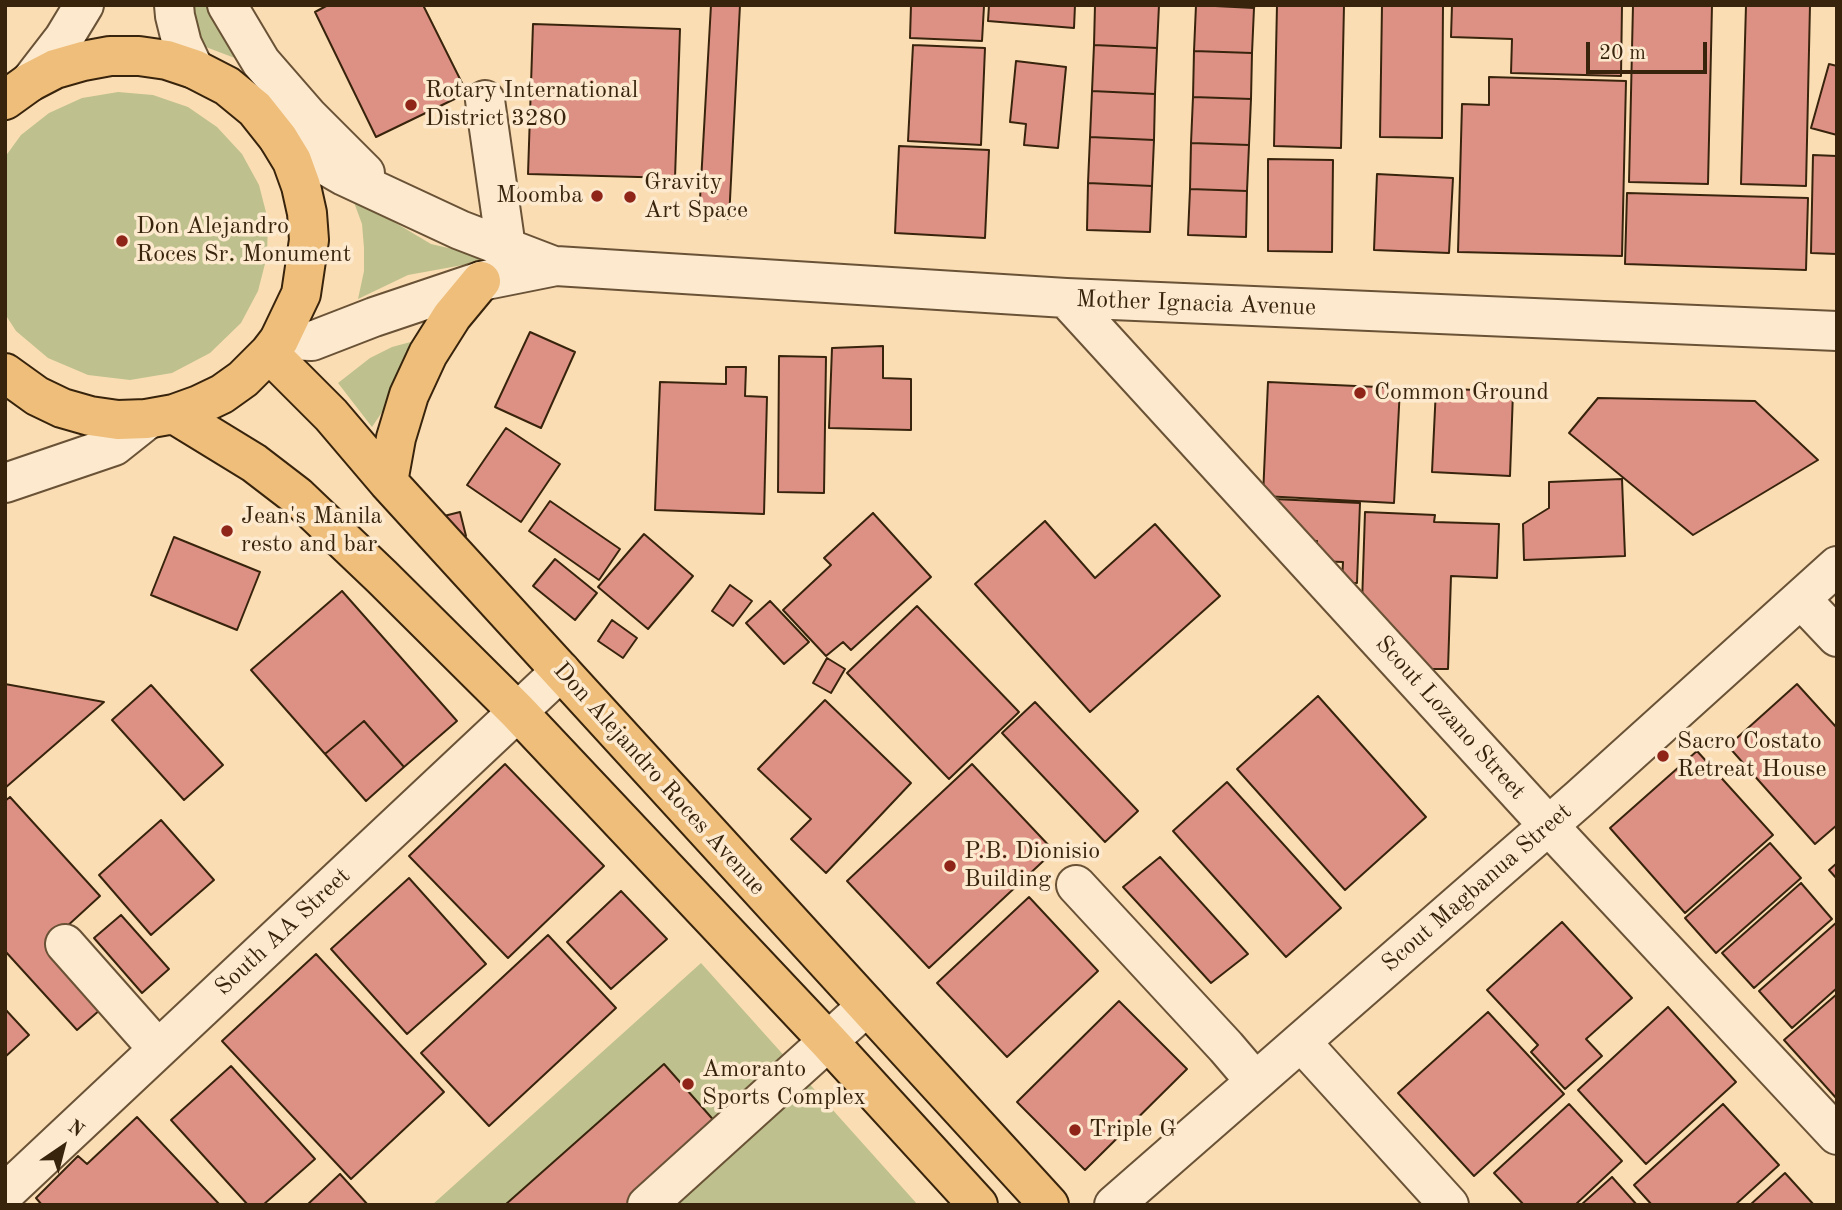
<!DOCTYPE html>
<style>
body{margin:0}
#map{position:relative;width:1842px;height:1210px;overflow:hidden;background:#fbddb4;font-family:"Old Standard TT",serif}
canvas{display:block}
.frame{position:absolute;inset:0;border:7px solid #38240c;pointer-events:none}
.north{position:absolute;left:28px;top:1112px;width:70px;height:70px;-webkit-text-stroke:5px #fce9ce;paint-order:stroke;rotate:35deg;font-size:19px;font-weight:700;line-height:28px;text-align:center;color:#38240c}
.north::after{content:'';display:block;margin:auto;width:24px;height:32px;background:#38240c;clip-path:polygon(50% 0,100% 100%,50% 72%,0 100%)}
.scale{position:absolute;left:1586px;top:42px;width:121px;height:32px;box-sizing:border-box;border:4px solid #38240c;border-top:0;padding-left:9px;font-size:21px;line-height:24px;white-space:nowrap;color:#38240c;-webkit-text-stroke:5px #fce9ce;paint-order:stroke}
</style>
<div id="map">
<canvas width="1842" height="1210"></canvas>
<div class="frame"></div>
<div class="north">N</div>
<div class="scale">20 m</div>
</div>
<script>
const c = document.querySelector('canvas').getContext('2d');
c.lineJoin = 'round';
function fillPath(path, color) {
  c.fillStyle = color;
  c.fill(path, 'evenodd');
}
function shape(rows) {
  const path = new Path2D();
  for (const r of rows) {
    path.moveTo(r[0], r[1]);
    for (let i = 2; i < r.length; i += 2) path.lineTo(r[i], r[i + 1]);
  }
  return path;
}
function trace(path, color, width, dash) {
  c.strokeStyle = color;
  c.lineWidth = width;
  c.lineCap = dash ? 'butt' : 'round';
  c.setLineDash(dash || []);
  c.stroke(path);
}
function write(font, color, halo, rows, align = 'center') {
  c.font = font + ' "Old Standard TT",serif';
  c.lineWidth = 7;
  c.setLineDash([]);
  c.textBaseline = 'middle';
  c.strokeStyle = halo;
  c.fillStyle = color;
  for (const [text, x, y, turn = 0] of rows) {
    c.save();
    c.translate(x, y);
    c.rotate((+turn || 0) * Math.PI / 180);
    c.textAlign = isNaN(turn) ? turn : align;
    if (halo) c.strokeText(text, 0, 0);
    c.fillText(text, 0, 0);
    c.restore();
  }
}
fillPath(shape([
 [189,5,212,5,240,60,198,44],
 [118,92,153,95,188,107,217,127,242,154,259,185,268,220,267,256,258,291,241,323,210,353,172,373,130,380,88,375,48,358,16,331,5,314,5,157,21,135,49,113,82,98],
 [352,197,431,244,496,259,408,275,358,299,364,271,364,248,362,224],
 [433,336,372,427,338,383,370,358,392,347],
 [701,963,918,1205,432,1205]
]), '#bec18d');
const building = shape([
 [328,5,423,5,467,93,376,137,315,12,328,5],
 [711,5,740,5,729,219,699,217,711,5],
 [911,5,984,6,982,41,910,38,911,5],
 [989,5,1075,5,1074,28,988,21,989,5],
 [1095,5,1159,5,1157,48,1094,45,1095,5],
 [1196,5,1255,5,1254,8,1196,5],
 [1196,5,1254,8,1252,53,1194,51,1196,5],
 [1277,5,1344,5,1341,148,1274,146,1277,5],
 [1382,5,1443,5,1442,138,1380,137,1382,5],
 [1452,5,1622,5,1621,76,1511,73,1512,39,1451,37,1452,5],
 [1633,5,1712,5,1708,184,1629,182,1633,5],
 [1746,5,1810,5,1806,186,1741,184,1746,5],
 [533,24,680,29,675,178,528,174,533,24],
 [913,45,985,48,981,145,908,141,913,45],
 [1094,45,1157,48,1155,94,1092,91,1094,45],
 [1194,51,1252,53,1251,99,1193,97,1194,51],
 [1016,61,1066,67,1058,148,1024,145,1026,124,1010,122,1016,61],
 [1829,64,1837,66,1837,135,1811,128,1829,64],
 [1489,77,1626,81,1622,256,1458,252,1462,104,1489,105,1489,77],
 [1092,91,1155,94,1154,140,1090,137,1092,91],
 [1193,97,1251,99,1249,145,1191,143,1193,97],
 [1090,137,1154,140,1152,186,1088,183,1090,137],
 [1191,143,1249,145,1247,191,1190,189,1191,143],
 [899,146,989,150,985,238,895,233,899,146],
 [1813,155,1837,156,1837,254,1811,253,1813,155],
 [1268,159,1333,160,1332,252,1268,251,1268,159],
 [1377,174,1453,178,1449,253,1374,250,1377,174],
 [1088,183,1152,186,1150,232,1087,230,1088,183],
 [1190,189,1247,191,1246,237,1188,235,1190,189],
 [1627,193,1808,198,1806,270,1625,264,1627,193],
 [530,332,575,352,541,428,495,407,530,332],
 [883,346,883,378,911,379,911,430,829,428,832,348,883,346],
 [779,356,826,357,824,493,778,492,779,356],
 [726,367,746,367,745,396,767,397,764,514,655,510,660,382,726,384,726,367],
 [1268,382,1400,388,1394,503,1263,496,1268,382],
 [1436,388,1513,392,1510,476,1432,472,1436,388],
 [1598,398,1755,401,1818,460,1693,535,1569,433,1598,398],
 [506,428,560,464,521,522,467,485,506,428],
 [1622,479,1625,556,1524,560,1523,524,1549,508,1549,482,1622,479],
 [1274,499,1360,503,1357,583,1342,583,1343,562,1315,561,1317,541,1292,540,1274,499],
 [550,501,620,549,599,580,529,531,550,501],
 [460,512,466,536,446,541,440,517,460,512],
 [1365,512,1435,515,1434,522,1499,524,1497,578,1451,576,1448,669,1423,669,1362,604,1365,512],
 [873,513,931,577,851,650,843,642,826,656,783,610,831,565,824,558,873,513],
 [1045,521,1095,578,1155,524,1220,596,1090,712,975,584,1045,521],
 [644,534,693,576,648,629,598,587,644,534],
 [174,537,260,572,237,630,151,595,174,537],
 [555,559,597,593,575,620,533,586,555,559],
 [730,585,752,601,733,626,712,611,730,585],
 [342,591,457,721,404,767,364,721,325,754,251,670,342,591],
 [770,601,809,642,784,664,746,623,770,601],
 [917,606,1019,712,949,779,847,673,917,606],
 [612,620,637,638,623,658,598,641,612,620],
 [827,658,845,669,831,693,813,683,827,658],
 [5,684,104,702,5,788,5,684],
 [1797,684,1837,728,1837,825,1815,844,1728,746,1797,684],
 [151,685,223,765,184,800,112,720,151,685],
 [1318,696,1426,817,1345,890,1237,769,1318,696],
 [825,700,911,783,826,873,791,839,811,819,758,769,825,700],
 [1035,702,1138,811,1105,842,1002,733,1035,702],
 [364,721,404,767,366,801,325,754,364,721],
 [1697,751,1773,835,1685,913,1610,828,1697,751],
 [505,764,604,866,508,958,409,856,505,764],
 [972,764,1054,851,929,968,847,881,972,764],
 [1227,782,1341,908,1286,957,1173,831,1227,782],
 [10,797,100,896,52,940,109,1002,77,1030,5,951,5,801,10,797],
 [161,820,214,880,151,935,99,875,161,820],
 [1770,843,1801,878,1716,953,1685,918,1770,843],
 [1160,857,1248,954,1211,983,1123,887,1160,857],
 [1837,863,1837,879,1829,870,1837,863],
 [409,878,486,964,407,1034,331,949,409,878],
 [1801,883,1832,919,1754,988,1722,953,1801,883],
 [621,891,667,939,611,989,567,942,621,891],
 [1029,897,1098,971,1007,1057,937,983,1029,897],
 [121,915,169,969,142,993,94,938,121,915],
 [1562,922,1632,998,1586,1039,1602,1056,1565,1089,1531,1052,1538,1045,1487,990,1562,922],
 [1837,922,1837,988,1792,1028,1759,991,1837,922],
 [548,935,616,1008,489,1126,421,1053,548,935],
 [316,954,444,1092,351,1179,222,1041,316,954],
 [1837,994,1837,1099,1784,1040,1837,994],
 [1119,1001,1187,1069,1085,1170,1017,1102,1119,1001],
 [1668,1007,1736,1082,1646,1164,1578,1090,1668,1007],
 [5,1009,29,1035,5,1057,5,1009],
 [1488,1012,1564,1094,1474,1176,1398,1093,1488,1012],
 [664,1064,717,1124,626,1205,505,1205,664,1064],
 [231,1066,315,1159,263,1205,248,1205,171,1120,231,1066],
 [1569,1104,1622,1161,1575,1205,1524,1205,1494,1173,1569,1104],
 [1723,1104,1779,1165,1735,1205,1652,1205,1634,1185,1723,1104],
 [137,1117,220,1205,42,1205,36,1198,78,1156,87,1164,137,1117],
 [1785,1173,1814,1205,1750,1205,1785,1173],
 [340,1174,368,1205,307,1205,340,1174],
 [1612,1177,1637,1205,1581,1205,1612,1177]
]);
fillPath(building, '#dd9185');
trace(building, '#38240c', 2);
const minor = shape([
 [174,5,175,16,182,44,194,69],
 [227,5,261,62,308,116,365,173],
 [30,82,64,38,84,5],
 [485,100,506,248],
 [278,138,344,176,460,230,554,266],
 [1066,298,1548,825,1837,1135],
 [279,340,312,341,374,317,481,281,556,266,1066,298,1837,331],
 [5,483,114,446,148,419],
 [1801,599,1837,637],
 [1076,885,1226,1047,1255,1081],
 [65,944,158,1049],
 [1301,1042,1449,1205],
 [5,1193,561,671],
 [647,1205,867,1006],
 [1114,1205,1580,798,1837,566]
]);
const major = shape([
 [5,100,30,82,55,69,83,61,110,56,139,56,167,60,194,69,227,86,255,109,278,138,292,161,301,186,307,213,309,240,301,294,279,340,269,353,243,379,222,394,199,405,174,414,146,419,118,420,90,416,62,408,37,396,5,373],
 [269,353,331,415,388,482,1049,1205],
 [174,414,254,463,297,496,382,577,517,711,829,1042,978,1205],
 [388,482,396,438,409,395,428,354,452,316,481,281]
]);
trace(minor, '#695236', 42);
trace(major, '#38240c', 42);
trace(minor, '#fce9ce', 38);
trace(major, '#eebe7a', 38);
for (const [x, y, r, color] of [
 [411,105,7,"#8f2418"],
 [597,196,7,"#8f2418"],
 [630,197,7,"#8f2418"],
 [122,241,7,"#8f2418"],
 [1360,393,7,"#8f2418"],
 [227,531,7,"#8f2418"],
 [1663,756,7,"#8f2418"],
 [950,866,7,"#8f2418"],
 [688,1084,7,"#8f2418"],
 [1075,1130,7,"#8f2418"]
]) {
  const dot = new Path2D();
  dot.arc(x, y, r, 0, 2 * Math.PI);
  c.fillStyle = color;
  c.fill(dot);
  trace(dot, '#fce9ce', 2.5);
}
write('24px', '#38240c', '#fce9ce', [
 ["Rotary International",425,91],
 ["District 3280",425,119],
 ["Gravity",644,183],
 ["Art Space",644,211],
 ["Moomba",583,196,"right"],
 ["Don Alejandro",136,227],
 ["Roces Sr. Monument",136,255],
 ["Common Ground",1374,393],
 ["Jean's Manila",241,517],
 ["resto and bar",241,545],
 ["Sacro Costato",1677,742],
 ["Retreat House",1677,770],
 ["P.B. Dionisio",964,852],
 ["Building",964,880],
 ["Amoranto",702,1070],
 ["Sports Complex",702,1098],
 ["Triple G",1089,1130]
], 'left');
write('24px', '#38240c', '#fce9ce', [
 ["Mother Ignacia Avenue",1196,304,2],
 ["Scout Lozano Street",1450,718,48],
 ["Don Alejandro Roces Avenue",659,779,48],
 ["Scout Magbanua Street",1477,888,-41],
 ["South AA Street",283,932,-43]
]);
</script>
